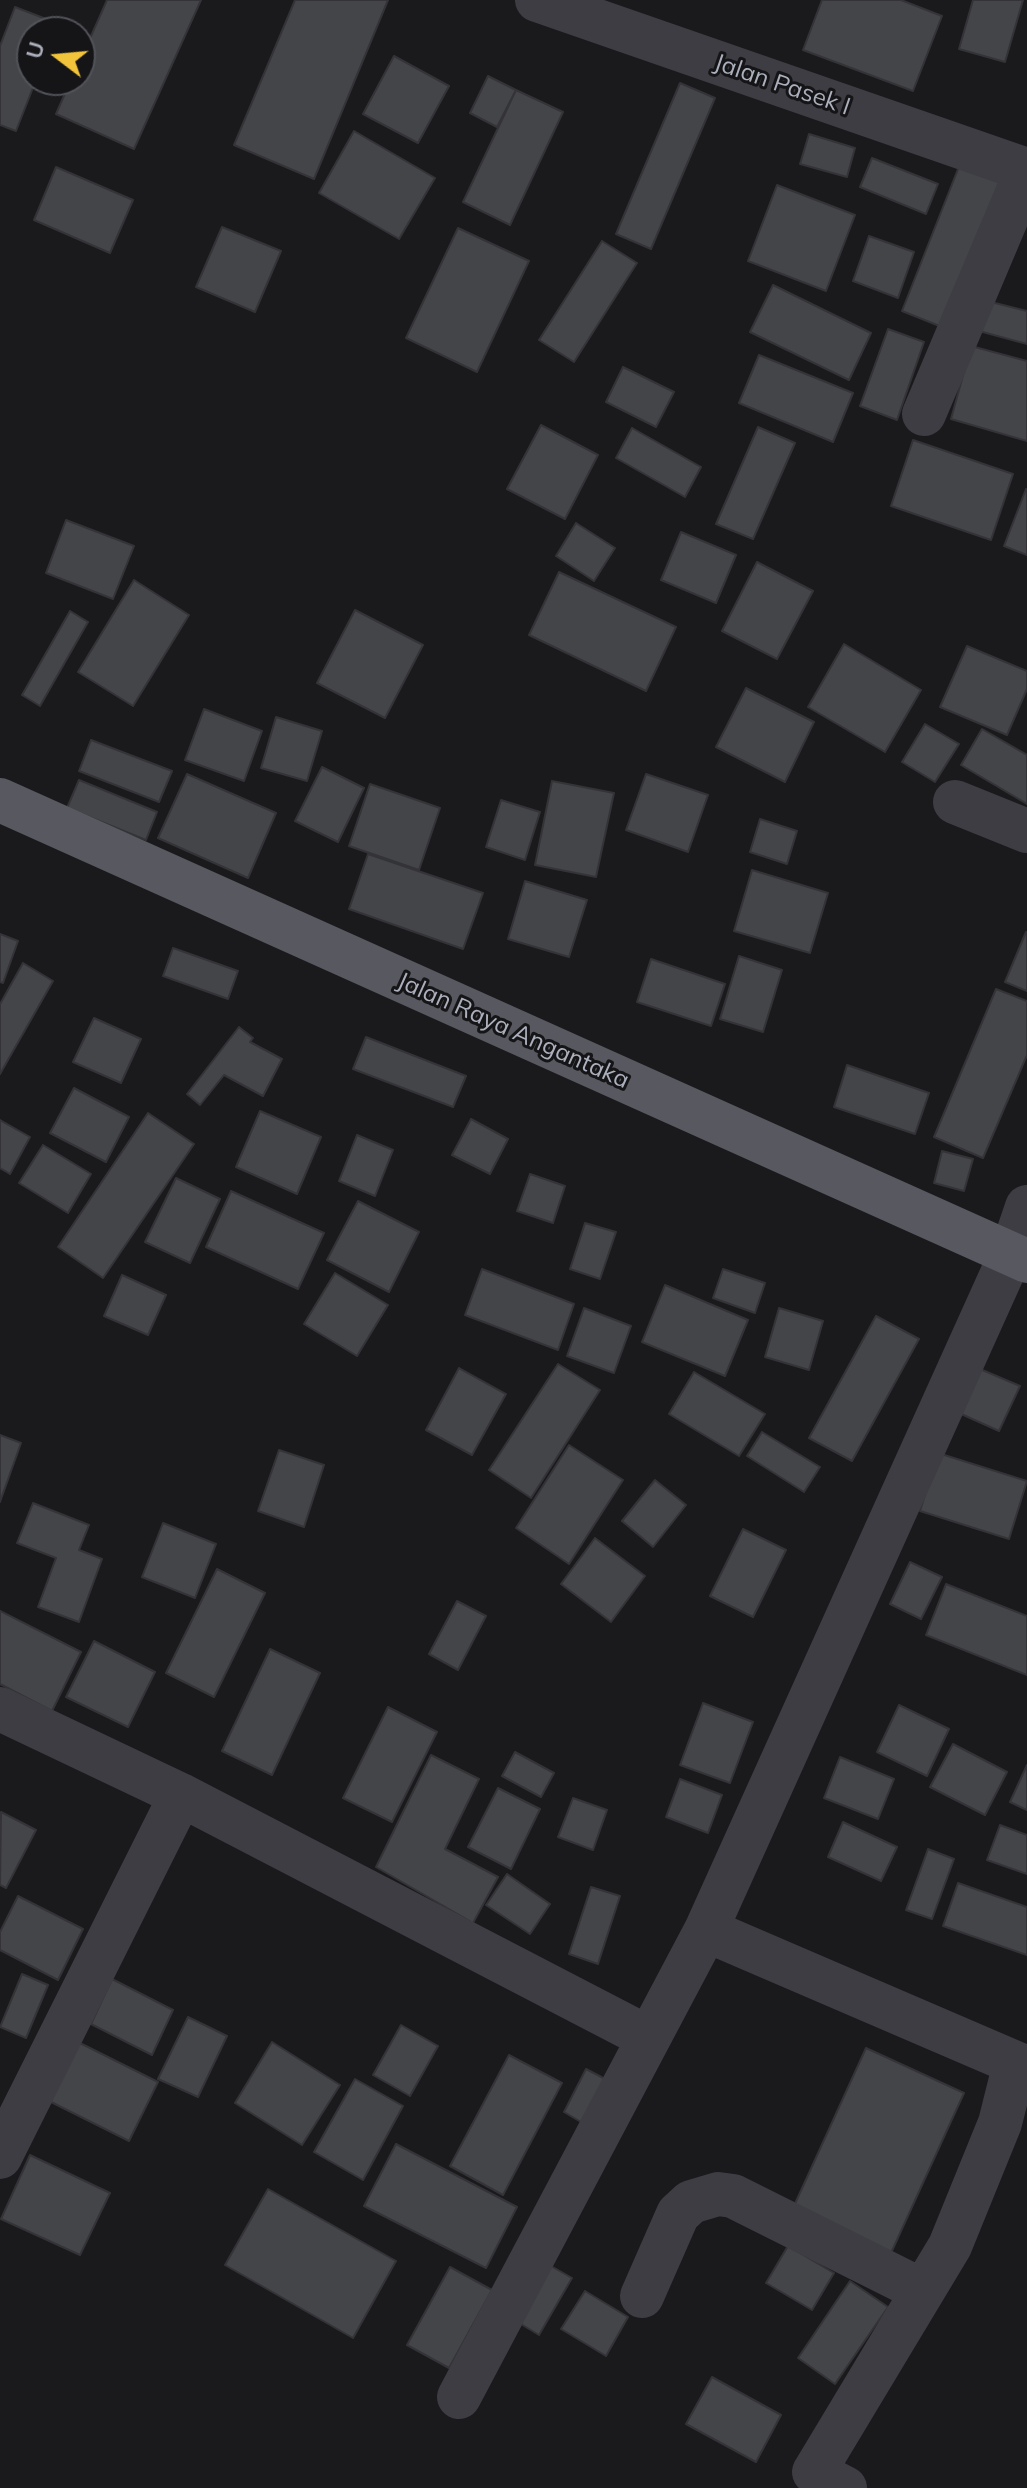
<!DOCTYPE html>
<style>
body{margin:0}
#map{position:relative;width:1027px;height:2488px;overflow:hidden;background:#1a1a1c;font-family:Mulish,sans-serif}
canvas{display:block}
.north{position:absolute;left:16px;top:16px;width:80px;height:80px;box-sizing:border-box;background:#151517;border:2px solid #515359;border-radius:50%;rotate:286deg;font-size:22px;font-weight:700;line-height:32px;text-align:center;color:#acb0bc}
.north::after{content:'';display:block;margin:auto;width:28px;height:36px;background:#f2c43b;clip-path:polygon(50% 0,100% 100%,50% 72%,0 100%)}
</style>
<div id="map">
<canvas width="1027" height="2488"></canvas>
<div class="north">U</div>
</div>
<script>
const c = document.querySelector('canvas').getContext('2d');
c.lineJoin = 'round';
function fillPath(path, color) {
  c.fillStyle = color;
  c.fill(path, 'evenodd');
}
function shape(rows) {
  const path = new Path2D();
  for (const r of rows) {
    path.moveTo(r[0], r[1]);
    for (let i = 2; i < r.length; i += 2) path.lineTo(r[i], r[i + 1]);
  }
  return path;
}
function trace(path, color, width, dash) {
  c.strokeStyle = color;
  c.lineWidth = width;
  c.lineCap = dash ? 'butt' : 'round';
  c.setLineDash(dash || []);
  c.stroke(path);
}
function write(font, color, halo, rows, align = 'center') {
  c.font = font + ' Mulish,sans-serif';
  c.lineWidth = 6;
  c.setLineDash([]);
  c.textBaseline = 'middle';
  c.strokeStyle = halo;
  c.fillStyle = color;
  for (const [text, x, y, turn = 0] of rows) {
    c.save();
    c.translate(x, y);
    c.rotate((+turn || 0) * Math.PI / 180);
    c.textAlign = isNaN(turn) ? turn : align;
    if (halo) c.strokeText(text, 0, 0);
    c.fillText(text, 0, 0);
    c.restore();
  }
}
const building = shape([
 [107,0,201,0,134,149,56,114,71,80,80,80,80,61,107,0],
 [295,0,388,0,314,179,234,145,295,0],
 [822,0,901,0,942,16,913,91,803,50,822,0],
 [973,0,1023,0,1005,62,959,49,973,0],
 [15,7,59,24,55,32,32,32,32,80,36,80,16,131,0,125,0,46,15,7],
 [394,56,449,86,418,143,363,114,394,56],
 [488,76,516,90,497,127,470,113,488,76],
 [680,83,715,98,651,249,616,234,680,83],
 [516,90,563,112,510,225,463,202,516,90],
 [354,131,435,178,399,239,319,193,354,131],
 [809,134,855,148,847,177,800,164,809,134],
 [872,158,938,184,926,214,860,187,872,158],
 [960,164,1001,180,942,327,902,311,960,164],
 [56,167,133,200,110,253,34,220,56,167],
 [777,185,855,215,826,291,748,261,777,185],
 [222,227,281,251,255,312,196,287,222,227],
 [458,228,529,261,477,372,406,338,458,228],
 [869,236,914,252,898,298,853,281,869,236],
 [602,241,637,263,574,362,539,340,602,241],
 [773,285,871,333,849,380,750,332,773,285],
 [987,301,1027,311,1027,344,979,331,987,301],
 [888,329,924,342,897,420,860,406,888,329],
 [971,346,1027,361,1027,441,951,419,971,346],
 [759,355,853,393,833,442,739,403,759,355],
 [623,367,674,392,656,427,606,402,623,367],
 [541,425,598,455,565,519,507,489,541,425],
 [758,427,795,443,753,539,716,524,758,427],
 [632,428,701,467,685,497,616,458,632,428],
 [913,440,1013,474,991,540,891,506,913,440],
 [1026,489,1027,490,1027,555,1004,546,1026,489],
 [66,520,134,546,113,599,46,573,66,520],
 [576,523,615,548,594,581,556,556,576,523],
 [681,532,736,555,716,603,661,580,681,532],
 [757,562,813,591,777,659,722,631,757,562],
 [559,572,676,627,646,691,529,635,559,572],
 [134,580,189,615,133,706,78,672,134,580],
 [355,610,423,645,385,718,317,683,355,610],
 [70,611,88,622,40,706,22,695,70,611],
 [844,644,921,690,885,752,808,707,844,644],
 [967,646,1027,671,1027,689,1007,735,940,707,967,646],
 [746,688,814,722,785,782,716,747,746,688],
 [204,709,262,731,244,781,185,760,204,709],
 [276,717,322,731,307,781,261,768,276,717],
 [925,724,959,744,935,782,902,762,925,724],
 [982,729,1027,755,1027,804,961,765,982,729],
 [91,740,172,771,159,802,79,771,91,740],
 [322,767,364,788,338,842,295,821,322,767],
 [187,774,276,813,248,878,158,838,187,774],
 [646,774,708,795,688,852,626,830,646,774],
 [79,780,157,812,146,840,67,808,79,780],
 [552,781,614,793,596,877,535,865,552,781],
 [370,784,440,808,419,870,349,846,370,784],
 [501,800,540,812,525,860,486,847,501,800],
 [760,819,797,831,787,864,750,852,760,819],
 [368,854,483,893,463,949,349,909,368,854],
 [752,870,828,893,810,953,734,931,752,870],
 [525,881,587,900,569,957,508,939,525,881],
 [1026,932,1027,933,1027,991,1005,982,1026,932],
 [0,934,18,941,3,983,0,982,0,934],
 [173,948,238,971,228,999,163,976,173,948],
 [739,956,782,970,763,1032,720,1019,739,956],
 [651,959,725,984,711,1026,637,1002,651,959],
 [23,963,53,981,0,1074,0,1004,23,963],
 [996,989,1027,1001,1027,1055,983,1158,934,1137,996,989],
 [94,1018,141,1039,121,1083,73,1062,94,1018],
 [239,1027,253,1038,250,1042,282,1059,263,1096,224,1075,200,1105,187,1094,239,1027],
 [366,1037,466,1076,453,1107,353,1069,366,1037],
 [847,1065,929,1093,915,1134,834,1107,847,1065],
 [74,1088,129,1117,106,1162,50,1133,74,1088],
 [260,1111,321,1137,297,1194,236,1167,260,1111],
 [148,1113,194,1144,103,1278,58,1247,148,1113],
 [471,1119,508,1139,490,1174,452,1155,471,1119],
 [0,1120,30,1137,10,1174,0,1168,0,1120],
 [357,1135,393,1150,375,1196,339,1181,357,1135],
 [43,1145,91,1174,68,1213,19,1183,43,1145],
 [942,1151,973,1159,964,1191,934,1183,942,1151],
 [530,1174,565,1186,553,1223,517,1211,530,1174],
 [176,1178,220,1199,190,1263,145,1242,176,1178],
 [231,1191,324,1233,298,1289,206,1247,231,1191],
 [358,1201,419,1232,389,1292,327,1260,358,1201],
 [585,1223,616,1232,600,1279,570,1269,585,1223],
 [482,1269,574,1304,558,1350,465,1315,482,1269],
 [723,1269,765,1283,755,1313,713,1298,723,1269],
 [335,1273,388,1305,357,1356,304,1324,335,1273],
 [122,1275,166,1295,148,1335,104,1316,122,1275],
 [665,1285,748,1320,725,1376,642,1342,665,1285],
 [584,1308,631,1326,614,1373,567,1356,584,1308],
 [779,1308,823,1321,809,1370,765,1357,779,1308],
 [876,1316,919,1339,852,1461,809,1438,876,1316],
 [558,1364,600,1390,531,1498,489,1470,558,1364],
 [459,1368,506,1394,472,1455,426,1430,459,1368],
 [980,1369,1020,1386,999,1431,959,1413,980,1369],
 [694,1372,765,1414,739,1456,669,1414,694,1372],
 [762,1432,820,1467,804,1492,747,1456,762,1432],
 [0,1435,21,1443,0,1502,0,1435],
 [569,1445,623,1480,569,1564,516,1528,569,1445],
 [279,1450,324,1465,304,1527,258,1511,279,1450],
 [938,1453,1027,1481,1009,1539,920,1511,938,1453],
 [655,1480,686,1505,653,1547,622,1521,655,1480],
 [33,1503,89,1525,79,1550,102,1559,79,1622,38,1607,56,1558,17,1543,33,1503],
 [163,1523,216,1544,195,1598,142,1577,163,1523],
 [743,1529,786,1550,753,1617,710,1596,743,1529],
 [595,1538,645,1576,611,1622,561,1584,595,1538],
 [910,1562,942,1577,921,1619,890,1604,910,1562],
 [217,1569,265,1593,214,1697,166,1673,217,1569],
 [946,1584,1027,1616,1027,1675,926,1635,946,1584],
 [457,1601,486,1616,458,1670,429,1654,457,1601],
 [0,1611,81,1652,52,1711,0,1684,0,1611],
 [94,1641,155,1672,128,1727,66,1697,94,1641],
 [270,1649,320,1673,272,1775,222,1751,270,1649],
 [703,1703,753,1722,730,1783,680,1765,703,1703],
 [899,1705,949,1729,927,1776,877,1752,899,1705],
 [388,1707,437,1732,392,1822,343,1798,388,1707],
 [953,1744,1007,1772,985,1815,930,1787,953,1744],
 [515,1752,554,1773,541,1797,502,1776,515,1752],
 [431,1755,479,1779,445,1849,498,1877,473,1923,376,1867,431,1755],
 [840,1757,894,1779,878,1819,824,1798,840,1757],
 [1027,1765,1027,1810,1010,1802,1027,1765],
 [680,1779,722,1795,708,1833,666,1817,680,1779],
 [498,1788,540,1809,511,1869,468,1847,498,1788],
 [573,1798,607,1810,593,1850,558,1837,573,1798],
 [1,1812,36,1830,6,1888,0,1885,1,1812],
 [843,1822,897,1847,881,1881,828,1857,843,1822],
 [1000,1825,1027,1835,1027,1874,987,1860,1000,1825],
 [928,1849,954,1859,932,1919,906,1910,928,1849],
 [507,1874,550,1904,530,1934,486,1905,507,1874],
 [958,1883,1027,1907,1027,1955,943,1926,958,1883],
 [591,1887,620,1896,598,1964,569,1954,591,1887],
 [18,1896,83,1929,58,1980,0,1950,0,1932,18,1896],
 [22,1974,48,1985,26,2038,0,2027,22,1974],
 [112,1979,173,2010,152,2055,91,2024,112,1979],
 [188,2017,227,2036,198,2097,158,2079,188,2017],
 [401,2025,438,2046,410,2096,373,2075,401,2025],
 [74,2040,158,2082,129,2141,45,2099,74,2040],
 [272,2042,340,2085,302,2145,235,2103,272,2042],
 [866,2048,964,2093,891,2253,793,2208,866,2048],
 [509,2055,562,2083,503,2195,450,2166,509,2055],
 [586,2069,609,2081,586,2125,564,2112,586,2069],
 [355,2079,403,2106,363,2180,314,2152,355,2079],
 [396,2144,517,2207,486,2268,364,2206,396,2144],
 [30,2155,110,2193,80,2255,1,2219,30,2155],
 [268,2189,396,2261,353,2338,225,2265,268,2189],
 [788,2246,834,2273,812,2310,766,2283,788,2246],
 [544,2262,572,2278,539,2335,511,2318,544,2262],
 [450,2267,492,2290,449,2368,407,2345,450,2267],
 [850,2281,888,2307,835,2384,798,2358,850,2281],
 [585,2291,628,2317,606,2356,561,2329,585,2291],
 [712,2377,781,2415,756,2462,686,2424,712,2377]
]);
fillPath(building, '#444549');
trace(building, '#343438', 2);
trace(shape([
 [537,0,1027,170],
 [924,414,1027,170],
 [955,802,1027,831],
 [0,1709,181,1795,647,2037],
 [706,1930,1027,2068],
 [0,2157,181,1795],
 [642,2296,678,2214,691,2202,718,2194,733,2196,923,2291],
 [459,2397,706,1930,1011,1254,1027,1207],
 [845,2488,814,2472,950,2246,1000,2123,1015,2063]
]), '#3d3d43', 44);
trace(shape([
 [0,800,1027,1261]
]), '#575860', 44);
write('24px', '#acb0bc', '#151517', [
 ["Jalan Pasek I",782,85,19],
 ["Jalan Raya Angantaka",513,1031,24]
]);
</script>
